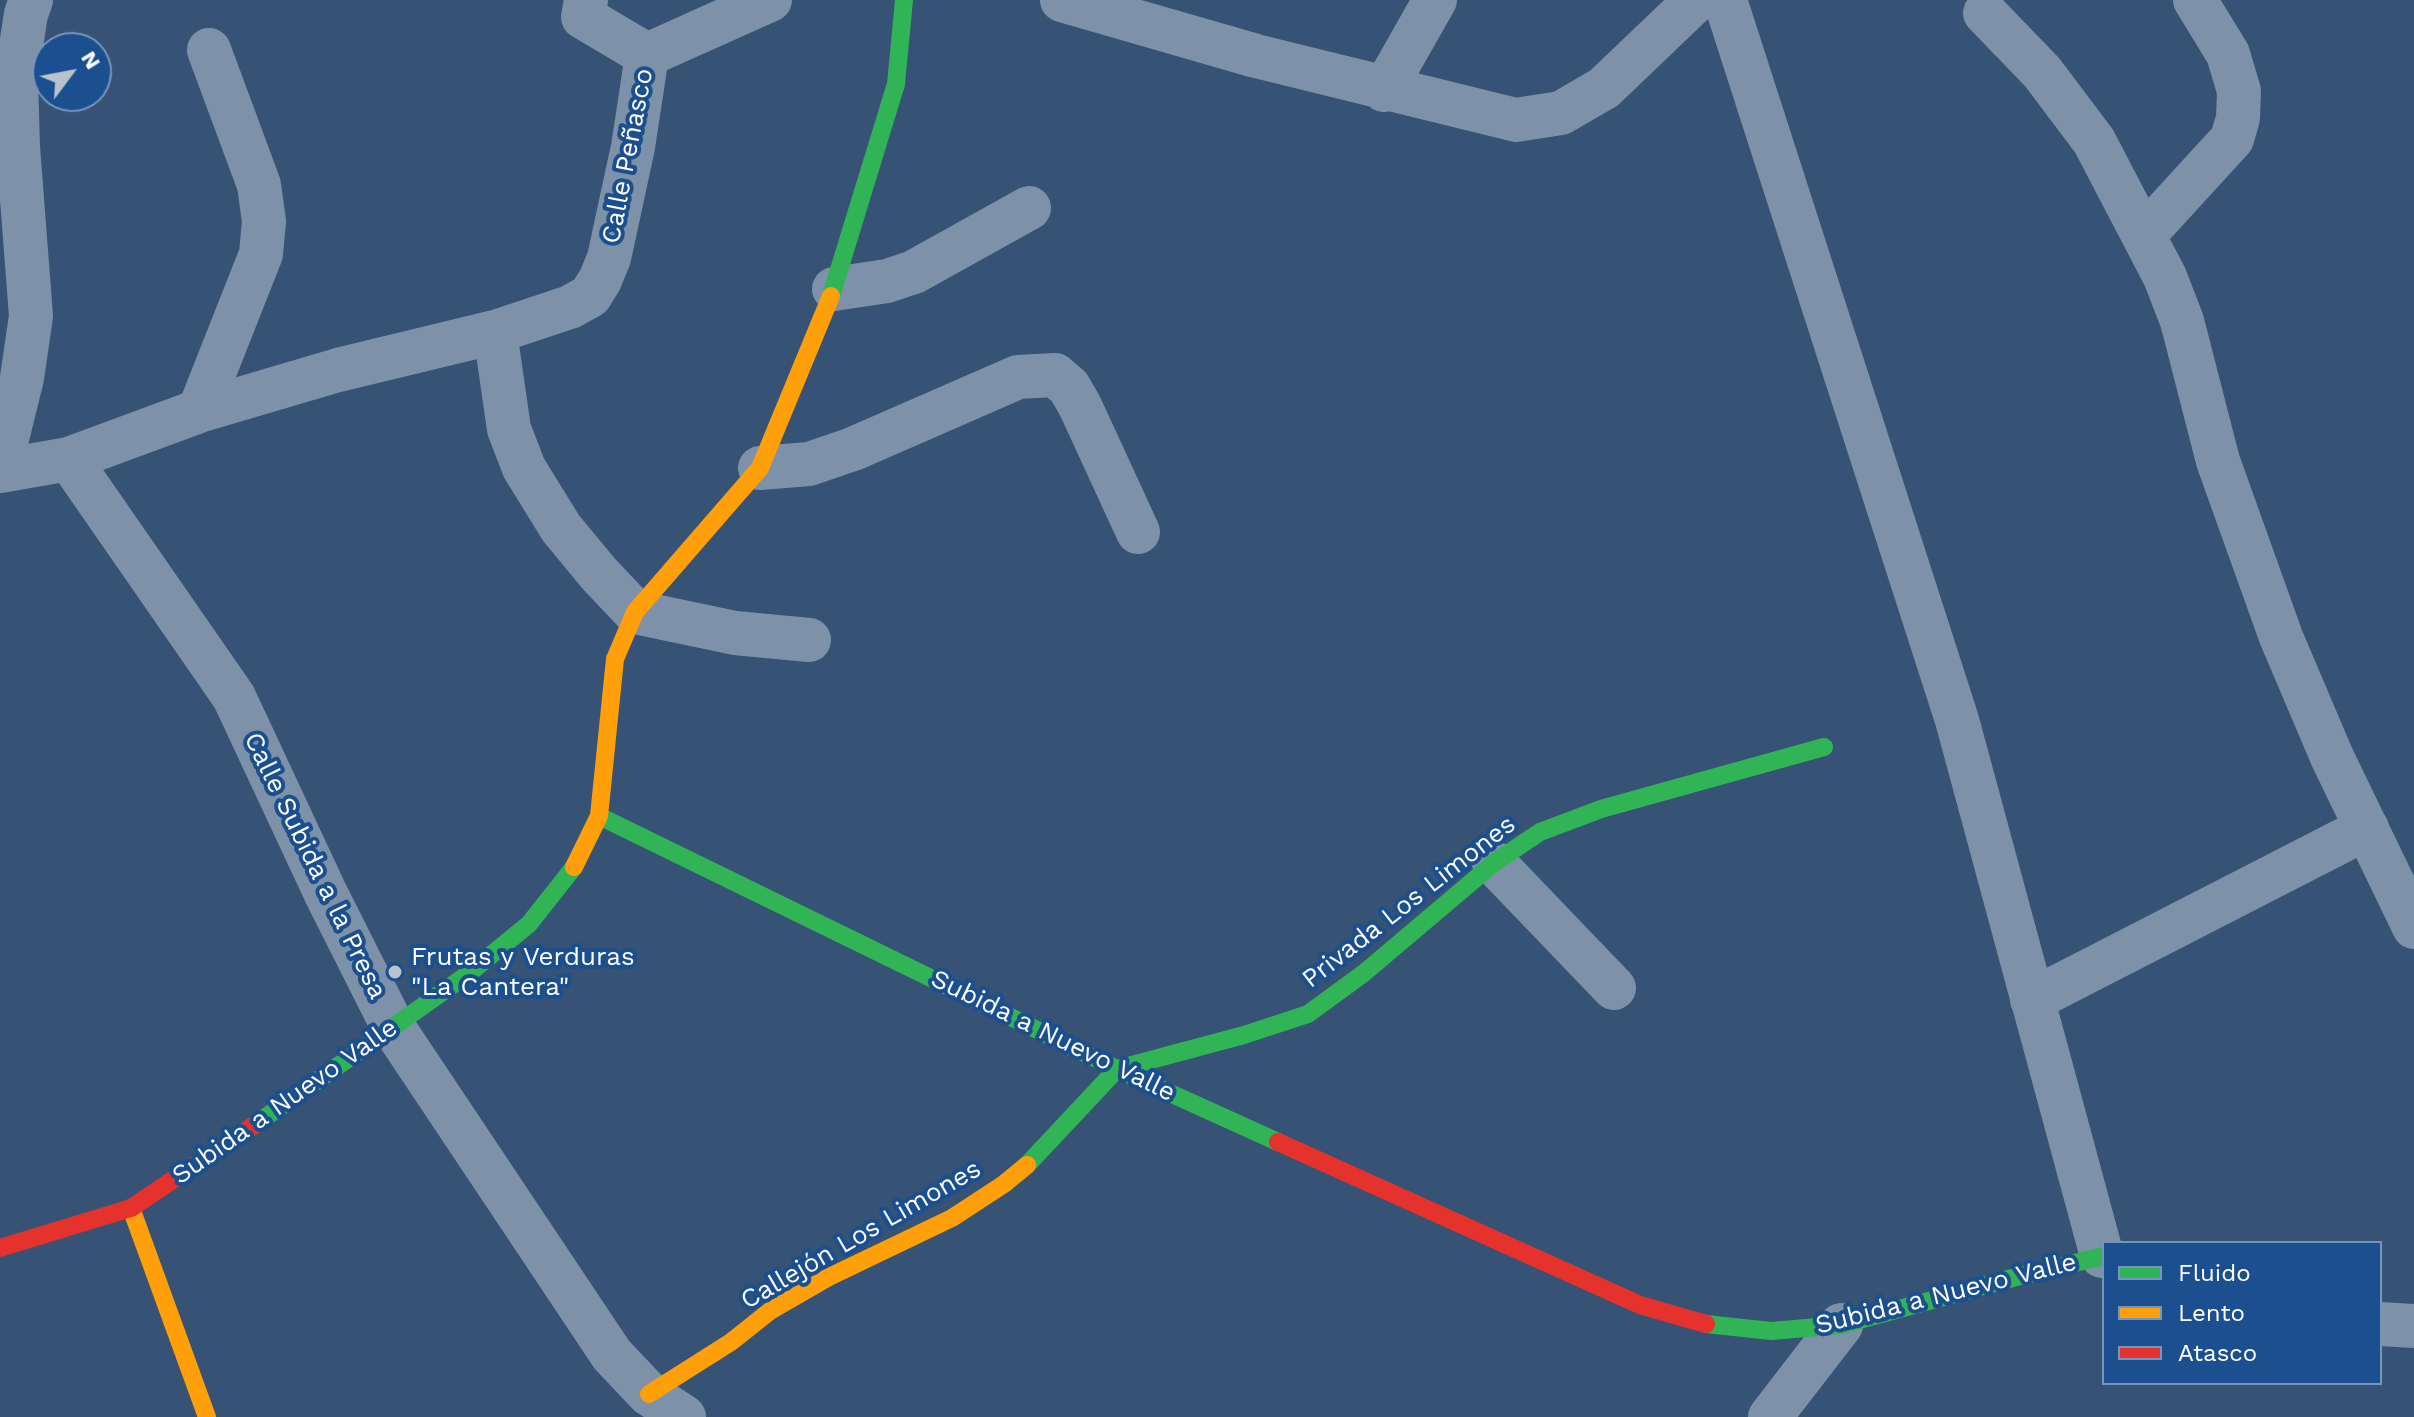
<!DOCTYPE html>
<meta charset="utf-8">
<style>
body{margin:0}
#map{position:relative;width:2414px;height:1417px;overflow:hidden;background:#365274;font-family:"Work Sans",sans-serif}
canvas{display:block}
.legend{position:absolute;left:2102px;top:1241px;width:280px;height:144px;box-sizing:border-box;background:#1b4f8f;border:2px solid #7695bc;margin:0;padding:10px 14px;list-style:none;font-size:24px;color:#fff}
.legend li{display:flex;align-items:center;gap:16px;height:40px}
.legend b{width:40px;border:2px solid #7695bc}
.north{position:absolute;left:32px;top:32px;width:80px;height:80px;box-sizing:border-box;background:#1b4f8f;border:2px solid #7695bc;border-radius:50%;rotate:58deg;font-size:22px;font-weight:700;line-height:32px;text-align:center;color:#fff}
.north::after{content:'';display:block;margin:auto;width:28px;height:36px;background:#b9c2ce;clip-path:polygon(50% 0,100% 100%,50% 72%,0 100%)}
</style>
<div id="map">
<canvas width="2414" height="1417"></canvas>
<ul class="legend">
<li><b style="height:10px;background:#30b455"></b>Fluido</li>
<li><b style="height:10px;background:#ff9f0a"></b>Lento</li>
<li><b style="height:10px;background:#e5322d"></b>Atasco</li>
</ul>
<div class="north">N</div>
</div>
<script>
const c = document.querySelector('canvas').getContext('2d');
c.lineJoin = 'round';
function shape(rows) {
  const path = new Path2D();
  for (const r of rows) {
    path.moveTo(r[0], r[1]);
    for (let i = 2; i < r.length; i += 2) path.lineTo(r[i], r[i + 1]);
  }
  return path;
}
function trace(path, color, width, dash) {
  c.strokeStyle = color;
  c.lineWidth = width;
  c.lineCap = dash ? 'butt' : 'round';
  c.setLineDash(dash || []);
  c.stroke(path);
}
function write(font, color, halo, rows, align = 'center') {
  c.font = font + ' "Work Sans",sans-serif';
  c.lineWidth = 8;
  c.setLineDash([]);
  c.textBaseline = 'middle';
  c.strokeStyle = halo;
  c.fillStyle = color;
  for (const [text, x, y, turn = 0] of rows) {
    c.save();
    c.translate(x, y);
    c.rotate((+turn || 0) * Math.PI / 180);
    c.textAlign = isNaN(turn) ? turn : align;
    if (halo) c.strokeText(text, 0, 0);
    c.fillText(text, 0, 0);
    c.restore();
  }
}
trace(shape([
 [586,0,583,17,647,55],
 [1062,0,1256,56,1516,120,1561,113,1604,88,1696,0],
 [1725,0,1957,720,2102,1256],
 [1985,13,2042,72,2094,141,2165,277,2182,321,2218,461,2281,637,2332,757,2414,927],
 [647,55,770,0],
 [1384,90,1435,0],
 [2144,235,2232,139,2238,118,2239,91,2228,54,2195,0],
 [834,289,887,281,914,272,1029,208],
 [495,332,509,429,524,468,561,528,599,574,635,612,735,633,809,640],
 [199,411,261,254,264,221,259,185,209,50],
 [69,459,234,697,326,894,393,1027,612,1355,649,1394,684,1417],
 [0,467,22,378,31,316,18,147,16,78,26,14,31,0],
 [760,468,809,464,853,449,1018,377,1055,375,1069,387,1080,406,1138,532],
 [0,471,69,459,199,411,338,370,495,332,570,307,590,296,600,280,609,258,633,147,647,55],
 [1494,863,1614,988],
 [2032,1000,2367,828],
 [2380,1324,2414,1326],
 [1770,1417,1841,1325]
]), '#7d92a8', 44);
trace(shape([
 [831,296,896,84,904,0],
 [599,816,1117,1069,1278,1142],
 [253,1126,468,974,529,924,574,867],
 [1027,1165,1117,1069,1244,1035,1308,1014,1364,973,1494,863,1540,832,1601,809,1824,747],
 [1706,1324,1771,1331,1841,1325,2016,1277,2104,1256]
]), '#30b455', 18);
trace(shape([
 [574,867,599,816,615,659,635,612,760,468,831,296],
 [131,1208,207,1417],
 [649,1394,731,1342,770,1311,829,1277,952,1218,1004,1184,1027,1165]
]), '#ff9f0a', 18);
trace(shape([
 [1278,1142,1640,1305,1706,1324],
 [0,1248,131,1208,253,1126]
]), '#e5322d', 18);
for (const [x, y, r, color] of [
 [395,972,8,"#b9c2ce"]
]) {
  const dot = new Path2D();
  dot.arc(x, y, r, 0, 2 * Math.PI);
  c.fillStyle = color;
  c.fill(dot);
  trace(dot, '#1b4f8f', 3);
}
write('26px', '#fff', '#1b4f8f', [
 ["Calle Peñasco",628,156,-79],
 ["Calle Subida a la Presa",315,866,64],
 ["Privada Los Limones",1409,902,-38],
 ["Subida a Nuevo Valle",1053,1036,26],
 ["Subida a Nuevo Valle",285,1102,-35],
 ["Callejón Los Limones",861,1235,-30],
 ["Subida a Nuevo Valle",1946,1294,-14]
]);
write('26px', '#fff', '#1b4f8f', [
 ["Frutas y Verduras",411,957],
 ["\"La Cantera\"",411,987]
], 'left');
</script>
